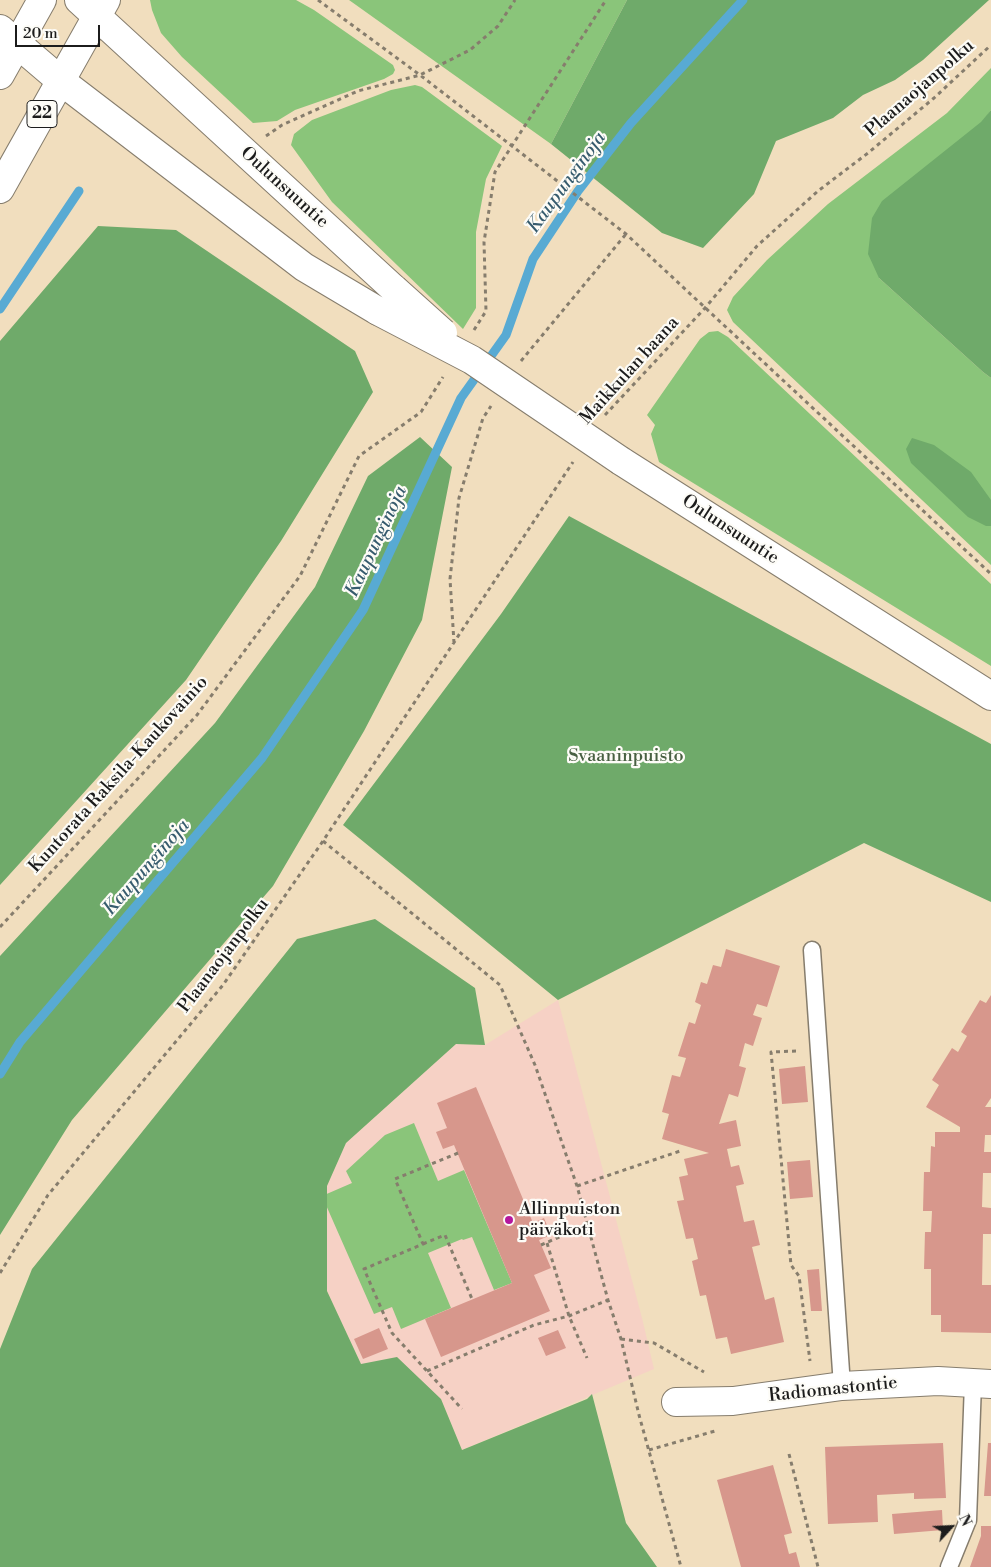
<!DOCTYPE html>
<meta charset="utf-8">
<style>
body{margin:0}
#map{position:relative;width:991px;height:1567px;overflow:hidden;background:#f1debe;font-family:"Libre Bodoni",serif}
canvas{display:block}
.north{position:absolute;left:926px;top:1502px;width:50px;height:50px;-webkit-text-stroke:4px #fdfcf7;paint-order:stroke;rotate:65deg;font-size:14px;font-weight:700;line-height:20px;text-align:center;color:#1c1c1c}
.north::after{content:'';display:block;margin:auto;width:18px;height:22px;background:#1c1c1c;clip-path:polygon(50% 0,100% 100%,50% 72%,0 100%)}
.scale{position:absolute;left:15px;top:25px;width:85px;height:22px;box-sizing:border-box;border:2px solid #1c1c1c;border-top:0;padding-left:6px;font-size:15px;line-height:18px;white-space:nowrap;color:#1c1c1c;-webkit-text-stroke:4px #fdfcf7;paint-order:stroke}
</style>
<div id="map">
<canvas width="991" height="1567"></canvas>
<div class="north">N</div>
<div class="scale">20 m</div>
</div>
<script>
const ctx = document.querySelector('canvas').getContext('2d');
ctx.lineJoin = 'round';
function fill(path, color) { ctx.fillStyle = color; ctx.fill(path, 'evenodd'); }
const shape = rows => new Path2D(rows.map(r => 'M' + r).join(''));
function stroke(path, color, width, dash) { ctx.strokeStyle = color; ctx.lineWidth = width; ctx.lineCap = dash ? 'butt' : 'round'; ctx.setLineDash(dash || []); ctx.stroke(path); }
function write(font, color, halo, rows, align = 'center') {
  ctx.font = font + ' "Libre Bodoni",serif'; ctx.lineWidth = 4.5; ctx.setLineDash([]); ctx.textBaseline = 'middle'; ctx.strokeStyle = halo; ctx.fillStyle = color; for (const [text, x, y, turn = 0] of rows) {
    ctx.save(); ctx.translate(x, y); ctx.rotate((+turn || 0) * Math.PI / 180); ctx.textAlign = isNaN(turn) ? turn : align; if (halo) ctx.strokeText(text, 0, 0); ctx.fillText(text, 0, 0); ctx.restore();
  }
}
fill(shape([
 [558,1000,642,1318,654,1369,462,1450,441,1399,361,1364,327,1291,327,1186,346,1143,456,1044,485,1045]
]), '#f6d1c5');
fill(shape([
 [150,0,296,0,314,10,393,65,395,70,393,74,384,79,295,110,277,121,253,123,182,57,161,33,152,10],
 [349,0,627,0,551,144],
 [991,68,991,110,879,278,983,372,991,378,991,565,733,322,727,310,733,297,767,260,828,204,947,113],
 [415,85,422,87,502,146,486,179,476,232,476,308,463,329,332,202,291,145,294,134,312,120,391,90],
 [718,331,728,337,991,584,991,666,659,462,651,434,655,425,647,415,700,339,709,332],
 [414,1123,438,1181,464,1170,512,1283,494,1290,472,1237,463,1240,462,1239,428,1253,451,1308,401,1329,392,1307,374,1314,322,1196,352,1183,346,1171,385,1135]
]), '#8ac57a');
fill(shape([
 [627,0,989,0,923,60,895,80,863,95,833,118,776,141,754,194,703,248,662,233,551,144],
 [991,110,991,378,983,372,879,278,868,254,872,218,882,201,981,122],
 [98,226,176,230,355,351,373,392,281,541,186,680,0,885,0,341],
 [420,437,452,467,422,620,364,731,273,886,72,1120,0,1235,0,956,215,723,315,587,368,476],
 [912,438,934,445,971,472,991,500,991,526,986,526,968,517,911,463,906,449],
 [569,516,991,744,991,902,864,843,558,1000,343,825,501,614],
 [375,919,475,988,485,1045,456,1044,346,1143,327,1186,327,1291,361,1364,397,1357,441,1399,462,1450,587,1399,592,1394,626,1523,657,1567,0,1567,0,1349,32,1269,297,939]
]), '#6faa6a');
stroke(shape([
 [0,309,79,191],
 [0,1074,20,1042,262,758,363,610,461,398,506,335,533,259,578,191,631,123,743,0]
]), '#58aad3', 9);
fill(shape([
 [726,949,780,966,767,1007,757,1004,753,1015,762,1018,753,1046,745,1043,739,1066,746,1068,738,1097,729,1094,719,1124,736,1120,741,1146,727,1149,731,1167,739,1165,744,1184,736,1186,744,1222,754,1220,760,1245,752,1247,765,1300,774,1297,784,1342,731,1354,727,1337,716,1339,706,1295,700,1296,692,1261,698,1259,693,1238,686,1239,677,1201,684,1200,679,1177,688,1175,684,1159,709,1153,662,1139,669,1114,662,1112,672,1075,680,1077,686,1058,678,1056,689,1022,695,1024,701,1005,695,1002,701,982,707,984,713,965,721,967],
 [991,995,991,1098,985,1107,991,1107,991,1135,985,1135,984,1152,991,1152,991,1173,983,1173,982,1207,991,1208,991,1234,983,1234,982,1285,991,1285,991,1333,941,1332,941,1315,931,1315,931,1269,924,1269,925,1232,931,1232,932,1211,923,1211,924,1172,930,1172,931,1146,935,1147,935,1132,960,1132,960,1127,926,1107,939,1085,932,1080,952,1048,958,1052,967,1036,961,1032,980,1000,986,1003],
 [805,1066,808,1102,782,1104,779,1069],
 [476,1087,533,1223,544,1218,551,1235,539,1240,551,1268,534,1275,550,1311,441,1357,425,1319,512,1283,454,1145,443,1149,436,1132,447,1128,437,1103],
 [810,1160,813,1197,790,1199,787,1162],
 [819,1269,822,1311,811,1311,807,1270],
 [379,1328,388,1349,363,1359,354,1339],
 [558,1330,566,1348,546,1356,538,1338],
 [943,1443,946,1498,914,1499,914,1493,877,1495,878,1522,828,1524,825,1447],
 [988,1443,991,1443,991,1496,984,1496],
 [773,1465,792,1533,784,1535,789,1554,796,1552,800,1567,741,1567,717,1480],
 [942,1510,943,1530,894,1534,892,1514],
 [981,1526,991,1526,991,1567,970,1567,981,1536]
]), '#d7978c');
const service = shape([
 [812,950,842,1386],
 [949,1567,968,1520,973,1383]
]);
const minor = shape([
 [676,1402,733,1401,842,1386,938,1381,991,1384]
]);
const secondary = shape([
 [79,0,394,289],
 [0,29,61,81,304,267,378,311],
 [621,461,991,696]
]);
const trunk = shape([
 [0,75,42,0],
 [0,189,106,0]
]);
stroke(service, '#867d6d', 19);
stroke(minor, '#867d6d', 30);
stroke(secondary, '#867d6d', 30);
stroke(trunk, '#867d6d', 30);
stroke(shape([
 [318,0,420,75,626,234,991,574],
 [266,136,282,125,358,91,420,75,470,50,498,26,515,0],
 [474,330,486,311,484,242,495,172,606,0],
 [521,361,626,234],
 [605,415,705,308,757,246,818,191,868,153,934,98,991,45],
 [454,643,450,579,459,498,483,418,491,406],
 [323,841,500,985,535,1065,577,1186,608,1300,621,1339,639,1415,681,1567],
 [0,927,197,715,300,576,359,456,421,412,443,377],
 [796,1051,771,1052,791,1265,799,1276,810,1361],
 [458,1153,395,1179,423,1244,364,1269,392,1333,462,1409],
 [577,1186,683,1150],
 [547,1243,569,1316,587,1358],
 [423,1244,445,1235,472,1299],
 [541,1245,587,1225],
 [0,1273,48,1195,223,985,323,841,573,462],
 [621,1339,654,1343,704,1372],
 [427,1371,534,1325,569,1316,608,1300],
 [649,1450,715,1431],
 [789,1454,818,1567]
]), '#867d6d', 3, [4, 4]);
stroke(service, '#fff', 16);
stroke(minor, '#fff', 28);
stroke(secondary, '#fff', 28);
stroke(trunk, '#fff', 28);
const secondaryBridge = shape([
 [394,289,443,333],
 [378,311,472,360,621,461]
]);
stroke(secondaryBridge, '#867d6d', 30, []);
stroke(secondaryBridge, '#fff', 28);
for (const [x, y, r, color] of [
 [509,1220,5,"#b5179e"]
]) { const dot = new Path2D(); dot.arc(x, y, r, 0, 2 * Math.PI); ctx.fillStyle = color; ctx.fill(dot); stroke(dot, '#fdfcf7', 2); }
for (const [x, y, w] of [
 [42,114,30]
]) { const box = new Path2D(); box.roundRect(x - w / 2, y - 13.5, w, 27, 4); ctx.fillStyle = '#fdfcf7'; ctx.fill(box); stroke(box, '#1c1c1c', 1); }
write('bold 16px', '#1c1c1c', null, [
 ["22",42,114]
]);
write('18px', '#1c1c1c', '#fdfcf7', [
 ["Plaanaojanpolku",920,89,-41],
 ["Oulunsuuntie",284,188,42],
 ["Maikkulan baana",630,371,-48],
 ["Oulunsuuntie",730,530,33],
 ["Kuntorata Raksila-Kaukovainio",119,775,-48],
 ["Plaanaojanpolku",224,956,-53],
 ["Radiomastontie",833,1390,-6]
]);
write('18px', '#486042', '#fdfcf7', [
 ["Svaaninpuisto",626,757]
]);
write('18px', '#1c1c1c', '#fdfcf7', [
 ["Allinpuiston",519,1210],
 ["päiväkoti",519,1231]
], 'left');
write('italic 19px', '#375c6e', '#fdfcf7', [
 ["Kaupunginoja",567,183,-54],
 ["Kaupunginoja",377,542,-65],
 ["Kaupunginoja",147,868,-49]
]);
</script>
